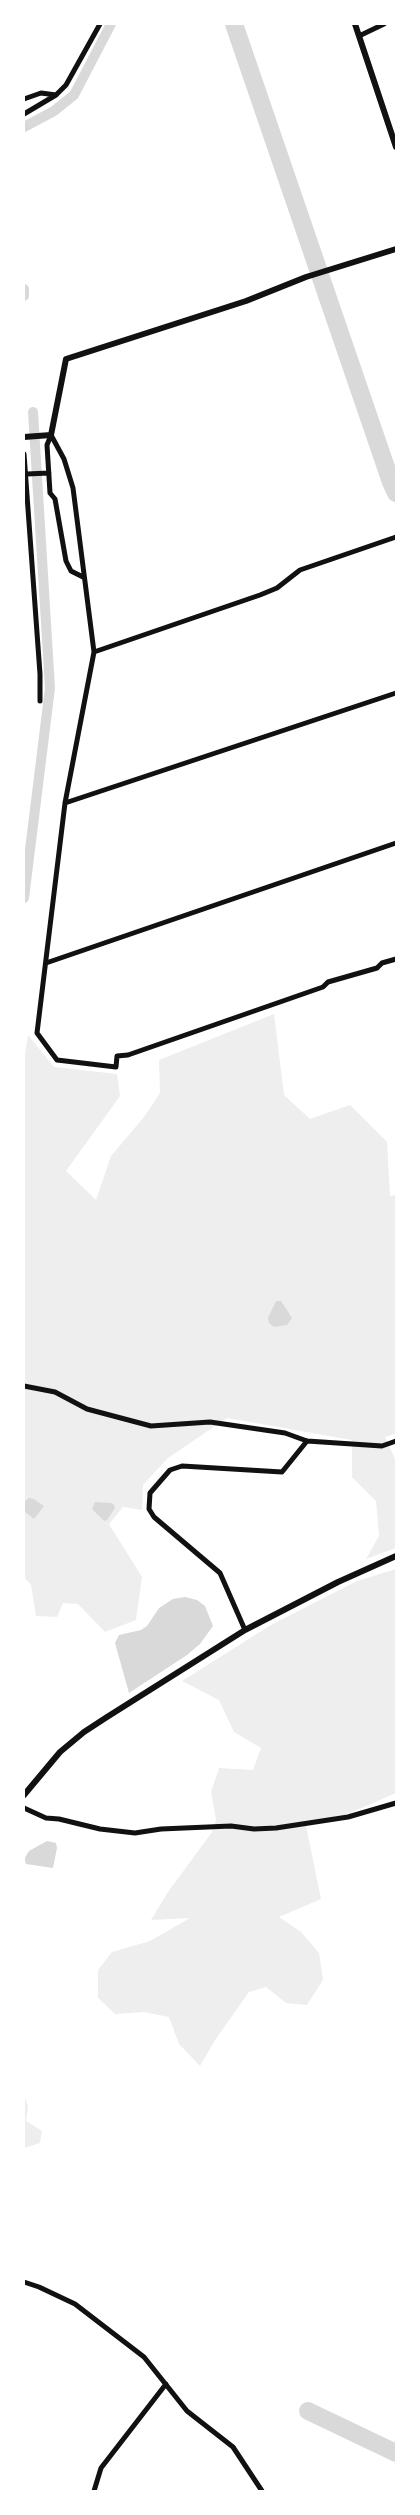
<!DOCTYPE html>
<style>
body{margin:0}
#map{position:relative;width:420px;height:2515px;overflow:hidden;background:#fff;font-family:Mulish,sans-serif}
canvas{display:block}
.frame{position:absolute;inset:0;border:25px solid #fff;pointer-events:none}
</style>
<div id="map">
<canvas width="420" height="2515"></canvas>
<div class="frame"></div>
</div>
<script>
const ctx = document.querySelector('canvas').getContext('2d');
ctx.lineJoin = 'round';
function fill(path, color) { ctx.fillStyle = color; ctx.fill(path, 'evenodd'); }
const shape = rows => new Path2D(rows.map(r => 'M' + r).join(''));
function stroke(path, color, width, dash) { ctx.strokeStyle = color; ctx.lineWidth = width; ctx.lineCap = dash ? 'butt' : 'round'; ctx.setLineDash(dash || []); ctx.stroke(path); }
fill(shape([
 [274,1014,284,1095,310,1119,350,1105,387,1142,390,1196,396,1195,396,1433,385,1437,396,1461,396,1548,366,1559,379,1536,376,1501,352,1477,352,1440,227,1418,168,1458,143,1485,142,1510,123,1507,109,1524,142,1577,136,1620,105,1632,78,1604,63,1603,57,1617,36,1616,31,1585,24,1577,24,1060,28,1035,54,1067,117,1074,120,1096,66,1171,96,1200,111,1156,144,1117,160,1093,159,1060],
 [396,1569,396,1793,343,1816,305,1821,321,1899,279,1917,301,1932,319,1953,323,1980,307,2005,286,2003,266,1987,249,1992,215,2040,200,2066,179,2044,169,2017,144,2012,115,2014,98,1998,98,1970,112,1952,150,1941,190,1918,151,1920,168,1892,212,1832,216,1820,211,1792,219,1768,253,1770,261,1748,234,1732,219,1700,182,1681,271,1625,357,1581],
 [24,2095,28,2106,26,2121,42,2131,40,2143,24,2148]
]), '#eee');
fill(shape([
 [276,1301,281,1301,292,1318,287,1325,274,1327,269,1323,268,1318],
 [29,1498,34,1499,44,1506,34,1519,24,1511,24,1502],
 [95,1502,111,1503,114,1505,115,1508,107,1520,104,1521,92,1509],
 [185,1597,197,1600,205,1606,213,1626,200,1644,187,1655,129,1693,115,1643,119,1635,141,1630,147,1626,159,1608,173,1599],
 [47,1841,56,1843,57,1848,53,1868,26,1864,24,1859,29,1851]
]), '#d9d9d9');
stroke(shape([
 [24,127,54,111,74,95,111,24],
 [24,289,24,296],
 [24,898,50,688,33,412]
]), '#d9d9d9', 10);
stroke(shape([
 [234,24,391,482,396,493],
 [308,2411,396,2453]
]), '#d9d9d9', 18);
stroke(shape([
 [359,36,384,24],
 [24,99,41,93,56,95],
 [24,114,56,95,66,85,100,24],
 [51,435,64,459,73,488,94,652,65,803,37,1033,57,1060,116,1067,117,1056,128,1055,323,987,328,982,377,968,382,963,396,959],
 [51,435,47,445,50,493,55,499,66,561,71,571,83,577],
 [24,454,40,674,40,701],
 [27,474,49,473],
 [94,652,260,595,277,588,300,570,396,537],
 [65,803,396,693],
 [46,963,396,843],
 [24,1386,55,1392,87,1409,151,1426,210,1422,285,1433,307,1441,382,1446,396,1441],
 [245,1630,220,1573,154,1517,149,1509,150,1493,170,1470,182,1466,282,1472,307,1441],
 [24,1808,46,1818,59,1819,100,1829,135,1833,161,1829,231,1826,254,1829,276,1828,348,1817,396,1803],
 [24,2282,39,2287,75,2304,144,2357,187,2411,233,2447,262,2491],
 [94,2491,101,2468,166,2384]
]), '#111', 5);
stroke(shape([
 [355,24,396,147],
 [24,437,51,435,66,359,246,301,306,277,396,249],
 [24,1795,60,1752,84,1732,107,1717,245,1630,338,1582,396,1556]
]), '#111', 6);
</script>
